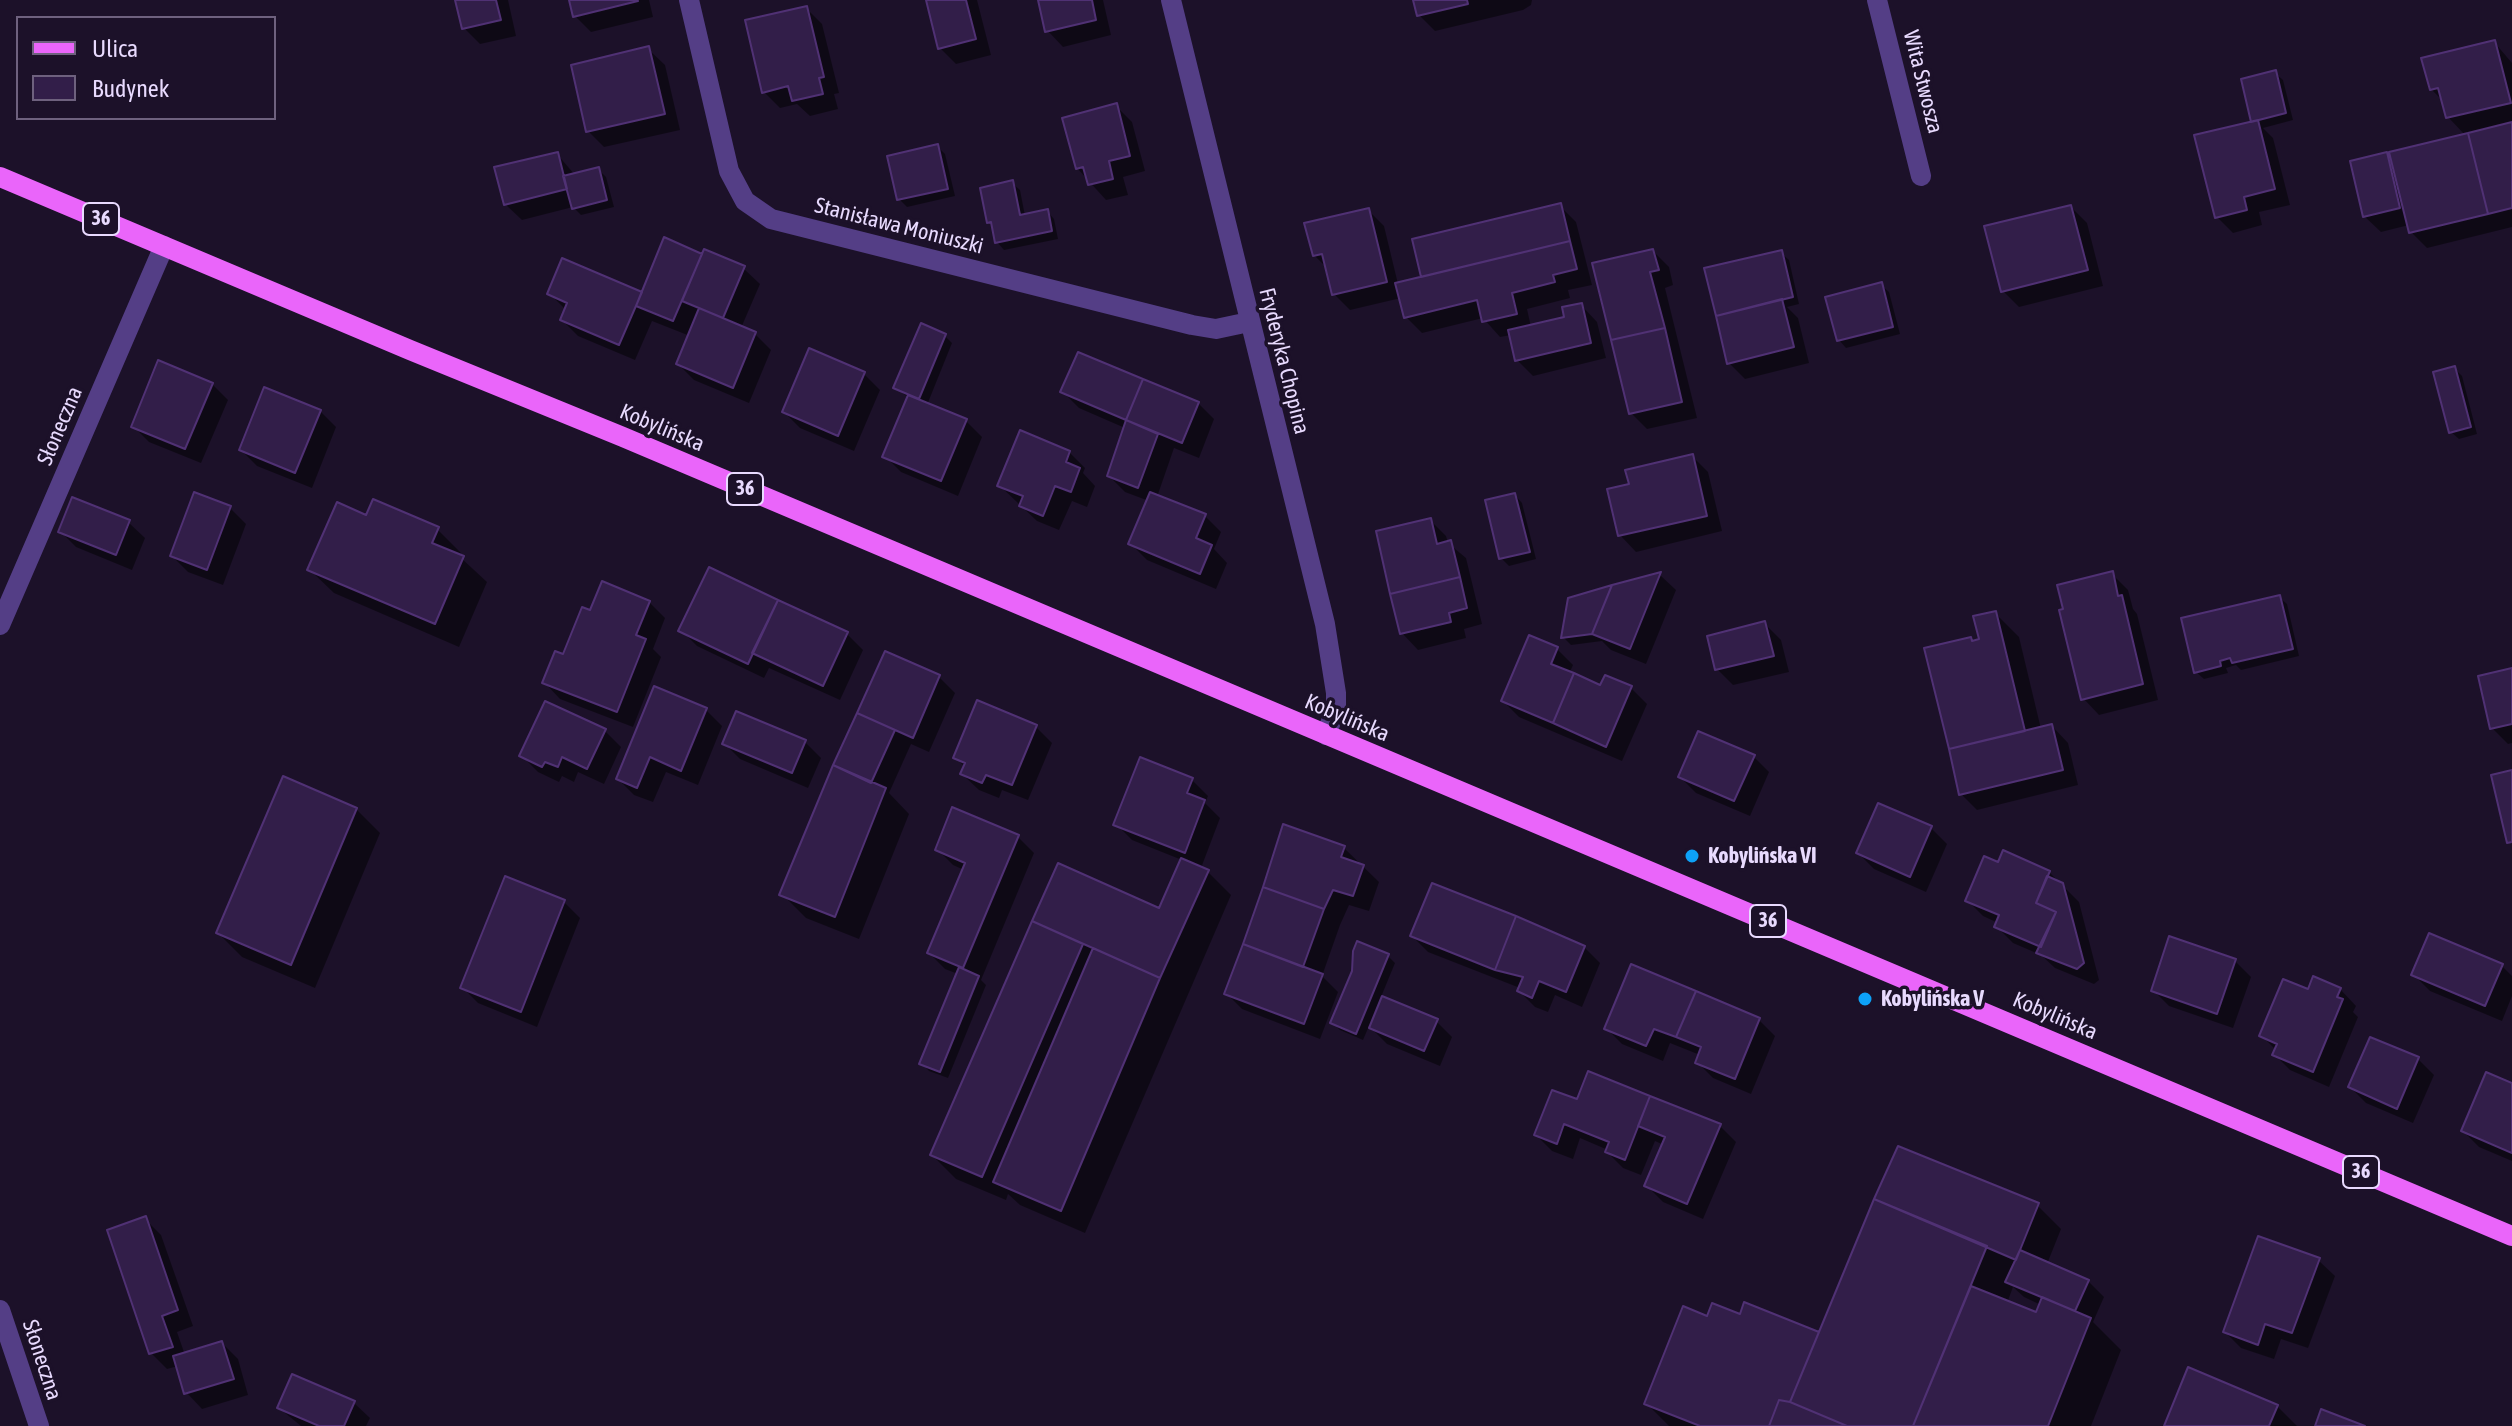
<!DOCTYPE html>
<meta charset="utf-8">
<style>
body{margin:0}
#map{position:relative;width:2512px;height:1426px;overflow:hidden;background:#1c1129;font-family:"Asap Condensed",sans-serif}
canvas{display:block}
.legend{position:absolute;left:16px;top:16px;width:260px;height:104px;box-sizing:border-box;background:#1c1129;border:2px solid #6e617e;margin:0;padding:10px 14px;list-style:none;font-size:24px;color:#e8dafe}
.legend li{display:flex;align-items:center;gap:16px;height:40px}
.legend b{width:40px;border:2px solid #6e617e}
</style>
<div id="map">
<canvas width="2512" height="1426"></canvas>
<ul class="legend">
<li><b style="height:10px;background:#ea65fa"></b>Ulica</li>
<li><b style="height:22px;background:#321e49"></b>Budynek</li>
</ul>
</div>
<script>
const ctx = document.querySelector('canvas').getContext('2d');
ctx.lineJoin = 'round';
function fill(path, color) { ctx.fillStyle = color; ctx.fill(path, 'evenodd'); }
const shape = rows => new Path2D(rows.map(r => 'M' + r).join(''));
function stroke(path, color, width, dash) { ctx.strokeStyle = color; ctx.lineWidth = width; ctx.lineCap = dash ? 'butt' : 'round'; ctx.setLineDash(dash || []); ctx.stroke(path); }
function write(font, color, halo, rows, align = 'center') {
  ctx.font = font + ' "Asap Condensed",sans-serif'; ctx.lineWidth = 7; ctx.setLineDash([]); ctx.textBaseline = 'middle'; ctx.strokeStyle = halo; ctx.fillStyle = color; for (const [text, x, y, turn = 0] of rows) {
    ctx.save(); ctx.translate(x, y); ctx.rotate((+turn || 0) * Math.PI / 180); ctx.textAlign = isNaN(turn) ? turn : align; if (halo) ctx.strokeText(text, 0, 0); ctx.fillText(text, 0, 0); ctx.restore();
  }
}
fill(shape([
 [457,0,508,0,516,36,480,44,464,28],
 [570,0,649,0,653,17,591,32,575,16],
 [928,0,977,0,991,55,956,64,940,48],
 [1040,0,1103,0,1111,35,1063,47,1047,30],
 [1415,0,1532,0,1531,5,1523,10,1435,31,1419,15],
 [806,8,822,24,839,93,834,94,838,109,810,116,797,104,780,108,764,92],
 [2495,43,2512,63,2512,227,2427,248,2411,232,2409,225,2381,232,2364,216,2387,154,2393,161,2465,135,2448,117,2444,102,2431,89],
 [648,49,665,65,680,130,604,147,588,131],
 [2275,73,2283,80,2293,120,2263,128,2273,138,2290,205,2259,212,2262,225,2233,233,2217,217],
 [1116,106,1132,122,1145,171,1123,177,1128,195,1106,200,1077,168],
 [937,146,945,154,955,196,907,207,899,199],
 [557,154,575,175,598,169,606,177,614,207,581,215,573,207,522,220,505,204],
 [1012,183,1020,190,1025,216,1047,211,1054,219,1058,239,1004,250,997,242,994,228,989,222],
 [1560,206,1576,222,1592,285,1568,290,1570,298,1527,309,1531,327,1567,319,1581,305,1597,322,1606,358,1533,376,1517,360,1511,335,1500,337,1483,318,1422,333,1406,317,1401,298,1350,310,1334,294,1327,268,1314,255,1368,210,1384,226,1398,284,1424,278],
 [2071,207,2087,223,2103,286,2019,307,2003,291],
 [1653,251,1669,267,1673,285,1665,288,1697,418,1647,429,1631,413],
 [1781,253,1789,260,1799,304,1787,307,1798,318,1809,363,1745,379,1729,363],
 [703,256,743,268,760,284,741,328,755,334,771,350,749,403,694,380,678,364,690,336,652,321,635,360,578,336,562,320,566,310,549,293,643,294],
 [1881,285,1889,292,1900,334,1846,348,1839,340],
 [945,336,952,343,927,405,966,421,982,437,958,496,901,472,885,456,909,398,896,388],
 [2454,368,2462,376,2477,434,2459,439,2451,432],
 [864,374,880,390,854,451,800,428,784,412],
 [212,384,228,400,201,463,149,442,133,426],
 [1063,392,1198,403,1214,419,1199,458,1174,448,1157,497,1205,516,1221,532,1214,549,1227,563,1216,589,1147,560,1131,544,1149,501,1125,492,1109,476,1125,428,1079,408],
 [320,411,336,427,312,488,257,466,241,450],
 [1069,452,1085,468,1083,473,1095,486,1087,507,1072,501,1059,530,1037,521,1000,486],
 [1692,456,1708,472,1722,531,1636,552,1620,535],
 [1515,495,1522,503,1536,559,1509,566,1501,558],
 [230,508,246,524,223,585,188,572,172,556],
 [367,517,437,529,461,553,460,557,487,582,459,647,334,593,310,570],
 [1430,520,1446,536,1448,543,1466,558,1482,624,1464,629,1466,638,1418,650,1402,633],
 [128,522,145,538,132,570,76,547,60,531],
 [2112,574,2128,590,2133,609,2137,614,2158,700,2099,715,2083,698],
 [1660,575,1676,590,1646,664,1611,650,1602,641,1571,645,1563,637,1569,599],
 [2279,597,2287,604,2299,656,2241,670,2236,665,2226,668,2228,673,2204,679,2196,672],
 [649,602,665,618,653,649,661,657,633,727,560,699,544,682,564,657,591,613],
 [1995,613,2019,637,2041,729,2052,726,2068,743,2078,785,1977,810,1961,794,1970,639,1974,642,1981,640],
 [1765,624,1781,640,1789,672,1733,685,1717,669],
 [681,630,847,634,863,650,840,700,769,668,764,678,697,646],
 [1557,649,1573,665,1569,674,1601,688,1631,688,1647,704,1622,761,1519,717,1503,701],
 [886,654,939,677,955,693,929,752,911,744,889,793,909,814,859,939,806,918,782,894,835,766],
 [2512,670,2512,743,2508,744,2492,728],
 [655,688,706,710,722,726,698,785,666,772,653,802,634,795,618,779],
 [1036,727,1052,743,1028,800,1002,790,999,798,979,790,962,774,965,767,956,758],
 [605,731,621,747,604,784,578,772,574,782,562,776,559,782,538,772,522,756],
 [805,742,821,758,808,788,740,759,724,743],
 [1753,756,1769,772,1750,816,1696,793,1680,777],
 [1192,780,1208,796,1205,803,1220,818,1201,868,1207,871,1231,895,1085,1233,1020,1205,1008,1194,1006,1200,956,1179,932,1155,1059,865,1160,910,1182,860,1132,840,1116,824],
 [1879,805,1931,828,1947,844,1926,892,1874,869,1858,853],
 [356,809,380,833,315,988,242,957,218,933],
 [1018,837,1034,853,981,980,986,985,948,1078,929,1071,922,1063,958,974,945,969,929,953,964,870,953,865,937,849],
 [1344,848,1379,882,1369,911,1349,905,1340,925,1322,976,1338,992,1320,1039,1242,1009,1226,993],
 [1999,864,2049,872,2079,902,2099,980,2094,984,2055,968,2041,955,2013,943,1996,926,1998,923,1983,916,1967,900],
 [564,902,580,918,537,1027,478,1003,462,987],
 [1412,936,1584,947,1600,963,1582,1007,1555,995,1548,1012,1535,1007,1519,991,1520,988,1428,952],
 [1388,956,1395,963,1381,997,1436,1021,1452,1037,1440,1066,1387,1044,1369,1026,1363,1040,1340,1030,1333,1023],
 [2235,961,2251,977,2233,1028,2169,1006,2153,990],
 [2502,966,2512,976,2512,996,2502,1021,2430,991,2414,975],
 [2340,989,2356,1006,2353,1012,2358,1017,2329,1087,2290,1070,2274,1054,2276,1050,2261,1035,2309,992],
 [1759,1020,1775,1036,1751,1094,1713,1078,1697,1062,1700,1055,1670,1043,1663,1061,1622,1044,1606,1028],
 [2418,1059,2434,1075,2413,1123,2366,1103,2350,1087],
 [2512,1085,2512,1161,2479,1147,2463,1131],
 [1578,1102,1720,1126,1736,1142,1703,1219,1663,1202,1647,1186,1664,1145,1655,1141,1641,1175,1623,1168,1607,1152,1608,1150,1580,1138,1573,1159,1552,1151,1536,1135],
 [2037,1205,2061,1229,2047,1264,2088,1281,2104,1297,2093,1322,2121,1350,2091,1426,1669,1426,1647,1404,1708,1318,1741,1317,1818,1333],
 [2013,1287,2024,1297,2041,1305,2037,1314,2007,1303],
 [145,1219,161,1235,193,1326,177,1332,185,1355,222,1343,238,1359,248,1395,202,1409,186,1392,178,1366,167,1369,151,1353],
 [2318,1260,2335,1276,2308,1348,2281,1339,2274,1359,2241,1348,2225,1332],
 [353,1402,370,1418,366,1426,301,1426,279,1408],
 [2277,1406,2297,1426,2166,1426]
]), '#0007');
const building = shape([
 [455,0,496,0,501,20,462,29,455,0],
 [569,0,637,0,638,1,573,17,569,0],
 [926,0,966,0,976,39,938,49,926,0],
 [1038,0,1092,0,1096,20,1045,32,1038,0],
 [1413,0,1467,0,1468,4,1417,16,1413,0],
 [807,6,824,77,819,78,823,94,792,101,788,86,762,93,745,20,807,6],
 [2495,40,2511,103,2446,118,2438,88,2430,90,2421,58,2495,40],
 [649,46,665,114,586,132,571,65,649,46],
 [2276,70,2286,113,2251,122,2241,79,2276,70],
 [1117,103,1130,156,1109,161,1113,179,1088,185,1083,167,1076,169,1062,118,1117,103],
 [2258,120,2275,189,2244,197,2247,210,2215,218,2194,135,2258,120],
 [2512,122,2512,208,2488,214,2468,133,2512,122],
 [2468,133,2488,214,2409,233,2389,152,2468,133],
 [938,144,948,189,897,200,887,156,938,144],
 [558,152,567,189,504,205,494,167,558,152],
 [2387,152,2400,208,2363,217,2350,161,2387,152],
 [599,167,607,200,572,209,563,176,599,167],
 [1013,180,1020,215,1048,209,1052,231,995,243,991,222,987,223,980,188,1013,180],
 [1561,203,1570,241,1421,277,1412,239,1561,203],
 [2071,205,2088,270,2001,292,1984,226,2071,205],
 [1369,208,1387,282,1332,295,1322,254,1313,256,1304,223,1369,208],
 [664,237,702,254,673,321,636,306,664,237],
 [1570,241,1577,269,1553,275,1555,282,1512,293,1517,314,1482,322,1477,300,1404,318,1395,283,1570,241],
 [704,249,745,266,723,318,682,301,704,249],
 [1653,249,1659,270,1650,272,1665,328,1611,340,1592,263,1653,249],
 [1782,250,1793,297,1716,316,1704,268,1782,250],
 [562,258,642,292,619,345,560,320,567,303,547,294,562,258],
 [1882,282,1893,327,1837,341,1825,297,1882,282],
 [1782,299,1794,347,1727,364,1716,316,1782,299],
 [1582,303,1591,343,1515,361,1508,330,1564,317,1562,307,1582,303],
 [699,308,756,332,733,388,676,364,699,308],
 [921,323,946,334,919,399,893,388,921,323],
 [1665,328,1682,402,1629,414,1611,340,1665,328],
 [809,348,865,372,838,436,782,412,809,348],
 [1078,352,1143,379,1126,420,1060,392,1078,352],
 [158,360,213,383,185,449,131,427,158,360],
 [2455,366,2471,427,2449,433,2433,372,2455,366],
 [1143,379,1199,402,1182,443,1126,420,1143,379],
 [264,387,321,410,295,473,239,450,264,387],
 [908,395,967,419,941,481,882,457,908,395],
 [1126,420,1158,434,1138,488,1107,476,1126,420],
 [1020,430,1070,451,1066,462,1080,468,1071,492,1055,486,1043,516,1019,506,1023,496,997,486,1020,430],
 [1693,454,1707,516,1618,536,1607,489,1629,484,1625,470,1693,454],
 [194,492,231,506,207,570,170,556,194,492],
 [1150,492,1206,514,1196,538,1212,545,1200,574,1128,544,1150,492],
 [1515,493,1530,552,1499,559,1485,500,1515,493],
 [72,497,130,520,116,555,58,532,72,497],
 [373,499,439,527,432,543,464,556,435,624,307,570,337,502,366,515,373,499],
 [1431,518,1437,544,1451,540,1460,577,1390,594,1376,531,1431,518],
 [709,567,778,600,748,664,678,631,709,567],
 [2113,571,2118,596,2122,595,2143,684,2081,700,2059,610,2063,609,2057,585,2113,571],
 [1661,572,1630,649,1592,634,1612,585,1661,572],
 [1460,577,1467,608,1449,613,1451,622,1400,634,1390,594,1460,577],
 [602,581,650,601,636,635,646,639,617,712,542,683,555,651,563,654,582,607,590,610,602,581],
 [1612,585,1592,634,1561,638,1568,598,1612,585],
 [2280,595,2293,649,2232,663,2230,658,2220,661,2221,666,2194,673,2181,618,2280,595],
 [778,600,848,632,823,686,752,653,778,600],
 [1996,611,2025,731,1949,749,1924,648,1971,637,1972,641,1979,639,1973,616,1996,611],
 [1765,621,1774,656,1715,670,1707,636,1765,621],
 [1529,635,1558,647,1551,664,1574,673,1553,723,1501,701,1529,635],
 [885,651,940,675,913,738,857,713,885,651],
 [2512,668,2512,724,2490,729,2478,676,2512,668],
 [1574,673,1600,685,1605,675,1632,686,1606,747,1553,723,1574,673],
 [654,686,707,708,681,771,650,757,637,788,616,779,654,686],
 [977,700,1037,725,1012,785,986,775,982,783,960,774,965,763,953,758,977,700],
 [545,701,606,729,587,769,562,757,558,767,545,762,542,767,519,756,545,701],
 [736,711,806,740,792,773,722,744,736,711],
 [857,713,895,730,871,783,833,765,857,713],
 [2052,724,2063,770,1959,795,1949,749,2052,724],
 [1698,731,1755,755,1734,801,1678,777,1698,731],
 [1140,757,1193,778,1187,793,1205,800,1185,853,1113,825,1140,757],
 [833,765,886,788,835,917,779,895,833,765],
 [2512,770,2512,842,2507,843,2491,775,2512,770],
 [283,776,357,808,291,965,216,933,283,776],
 [1878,803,1932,826,1910,877,1856,853,1878,803],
 [952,807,1019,835,963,968,927,953,965,863,935,850,952,807],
 [1283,824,1345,846,1341,857,1364,865,1353,896,1333,890,1324,909,1263,887,1283,824],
 [2003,850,2050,871,2036,903,2056,912,2041,947,1994,927,1999,915,1965,901,1984,856,1998,862,2003,850],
 [1181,858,1209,870,1160,978,1032,921,1058,863,1159,908,1181,858],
 [505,876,565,900,521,1012,460,988,505,876],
 [2047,876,2063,883,2084,963,2077,969,2036,953,2056,912,2036,903,2047,876],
 [1432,883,1516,916,1495,970,1410,936,1432,883],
 [1263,887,1324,909,1303,967,1243,944,1263,887],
 [1516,916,1585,946,1566,992,1539,981,1532,998,1517,991,1523,977,1495,970,1516,916],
 [1032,921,1083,944,982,1177,930,1155,1032,921],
 [2429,933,2503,964,2485,1006,2411,975,2429,933],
 [2169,936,2236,959,2217,1014,2151,991,2169,936],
 [1357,941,1389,954,1356,1034,1330,1023,1352,971,1353,951,1357,941],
 [1243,944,1323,974,1304,1024,1224,994,1243,944],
 [1093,948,1160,978,1061,1211,993,1182,1093,948],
 [1631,964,1696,991,1676,1037,1654,1029,1646,1046,1604,1029,1631,964],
 [959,967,979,976,940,1072,919,1064,959,967],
 [2313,976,2341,988,2337,997,2343,999,2313,1072,2272,1055,2277,1044,2259,1036,2283,979,2308,989,2313,976],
 [1696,991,1760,1018,1735,1079,1695,1063,1701,1047,1676,1037,1696,991],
 [1382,996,1438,1019,1424,1051,1369,1028,1382,996],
 [2370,1037,2419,1057,2397,1109,2348,1087,2370,1037],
 [1588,1071,1650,1096,1625,1160,1605,1152,1609,1142,1564,1124,1557,1144,1534,1135,1552,1090,1577,1099,1588,1071],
 [2486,1072,2512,1083,2512,1153,2461,1131,2486,1072],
 [1650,1096,1721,1124,1687,1204,1644,1186,1665,1137,1638,1126,1650,1096],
 [1898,1146,2039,1203,2016,1260,1874,1199,1898,1146],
 [1874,1199,1987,1246,1913,1426,1847,1426,1790,1402,1874,1199],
 [146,1216,178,1310,162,1316,173,1347,149,1354,107,1230,146,1216],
 [2258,1236,2320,1258,2292,1333,2265,1324,2258,1345,2223,1332,2258,1236],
 [2020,1250,2089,1280,2075,1311,2005,1282,2020,1250],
 [1971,1286,2036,1312,2042,1297,2091,1318,2048,1426,1913,1426,1971,1286],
 [1744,1302,1819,1332,1790,1402,1779,1400,1769,1426,1700,1426,1644,1404,1683,1306,1707,1316,1712,1303,1740,1314,1744,1302],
 [222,1341,234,1379,184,1394,173,1356,222,1341],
 [2188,1367,2278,1405,2269,1426,2164,1426,2188,1367],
 [292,1374,355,1401,344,1426,319,1426,277,1408,292,1374],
 [1779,1400,1790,1402,1847,1426,1769,1426,1779,1400],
 [2321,1409,2365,1426,2315,1426,2321,1409]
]);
fill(building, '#321e49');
stroke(building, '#503174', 2);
stroke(shape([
 [689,0,729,171,745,201,771,219,1192,325,1216,329,1249,322],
 [1171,0,1325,624,1336,693,1336,708,1326,735],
 [1877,0,1921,176],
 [0,625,164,246],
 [0,1310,39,1426]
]), '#543e86', 20);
stroke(shape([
 [0,177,410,350,623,437,2512,1236]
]), '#ea65fa', 20);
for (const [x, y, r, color] of [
 [1692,856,8,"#0da1f7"],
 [1865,999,8,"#0da1f7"]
]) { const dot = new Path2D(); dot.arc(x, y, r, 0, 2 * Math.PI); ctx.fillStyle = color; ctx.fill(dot); stroke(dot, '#1c1129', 3); }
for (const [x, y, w] of [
 [101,219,36],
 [745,489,36],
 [1768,921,36],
 [2361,1172,36]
]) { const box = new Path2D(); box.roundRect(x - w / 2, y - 16, w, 32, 6); ctx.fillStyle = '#1c1129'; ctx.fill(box); stroke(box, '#e8dafe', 2); }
write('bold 20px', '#e8dafe', null, [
 ["36",101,219],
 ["36",745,489],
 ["36",1768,921],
 ["36",2361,1172]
]);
write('22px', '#e8dafe', '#1c1129', [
 ["Wita Stwosza",1923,82,76],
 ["Stanisława Moniuszki",899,226,14],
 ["Fryderyka Chopina",1284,361,76],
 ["Słoneczna",60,426,-67],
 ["Kobylińska",662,428,23],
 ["Kobylińska",1347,718,23],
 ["Kobylińska",2055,1016,23],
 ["Słoneczna",42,1360,72]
]);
write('bold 22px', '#e8dafe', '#1c1129', [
 ["Kobylińska VI",1708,856],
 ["Kobylińska V",1881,999]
], 'left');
</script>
